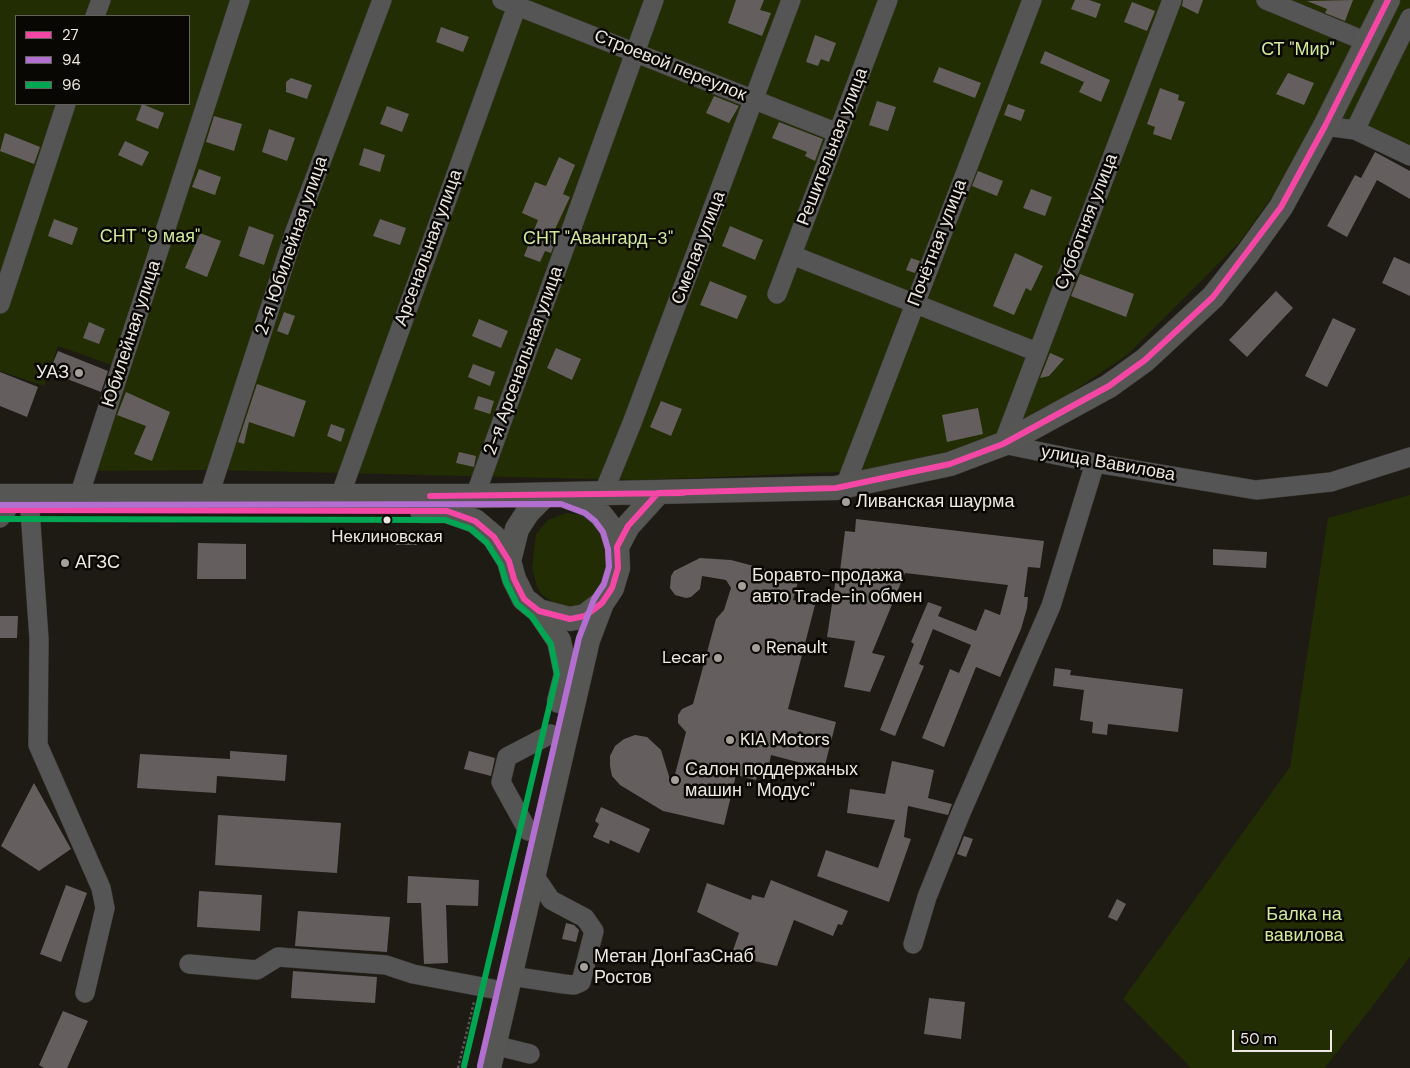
<!DOCTYPE html>
<meta charset="utf-8">
<style>
body{margin:0}
#map{position:relative;width:1410px;height:1068px;overflow:hidden;background:#1e1a14;font-family:"DM Sans",sans-serif}
canvas{display:block}
.legend{position:absolute;left:15px;top:15px;width:175px;height:90px;box-sizing:border-box;background:#090703;border:1px solid #64615b;margin:0;padding:6px 9px;list-style:none;font-size:15px;color:#ece7e0}
.legend li{display:flex;align-items:center;gap:10px;height:25px}
.legend b{width:25px;border:1px solid #64615b}
.scale{position:absolute;left:1232px;top:1030px;width:100px;height:22px;box-sizing:border-box;border:2px solid #ece7e0;border-top:0;padding-left:6px;font-size:15px;line-height:18px;white-space:nowrap;color:#ece7e0;-webkit-text-stroke:4px #090703;paint-order:stroke}
</style>
<div id="map">
<canvas width="1410" height="1068"></canvas>
<ul class="legend">
<li><b style="height:6px;background:#f346a5"></b>27</li>
<li><b style="height:6px;background:#b36fd0"></b>94</li>
<li><b style="height:6px;background:#00a651"></b>96</li>
</ul>
<div class="scale">50 m</div>
</div>
<script>
const ctx = document.querySelector('canvas').getContext('2d');
ctx.lineJoin = 'round';
function fill(path, color) { ctx.fillStyle = color; ctx.fill(path, 'evenodd'); }
const shape = rows => new Path2D(rows.map(r => 'M' + r).join(''));
function stroke(path, color, width, dash) { ctx.strokeStyle = color; ctx.lineWidth = width; ctx.lineCap = dash ? 'butt' : 'round'; ctx.setLineDash(dash || []); ctx.stroke(path); }
function write(font, color, halo, rows, align = 'center') {
  ctx.font = font + ' "DM Sans",sans-serif'; ctx.lineWidth = 5; ctx.setLineDash([]); ctx.textBaseline = 'middle'; ctx.strokeStyle = halo; ctx.fillStyle = color; for (const [text, x, y, turn = 0] of rows) {
    ctx.save(); ctx.translate(x, y); ctx.rotate((+turn || 0) * Math.PI / 180); ctx.textAlign = isNaN(turn) ? turn : align; if (halo) ctx.strokeText(text, 0, 0); ctx.fillText(text, 0, 0); ctx.restore();
  }
}
fill(shape([
 [0,0,1378,0,1322,112,1279,187,1239,243,1127,355,1025,424,960,452,868,471,639,480,214,470,91,471,123,369,58,346,44,386,0,371],
 [16,16,189,16,189,104,16,104],
 [1393,0,1410,0,1410,150,1335,115],
 [1410,495,1410,957,1325,1068,1191,1068,1123,999,1290,767,1328,518],
 [566,513,581,515,596,525,608,547,608,553,604,581,587,603,572,608,556,604,542,595,537,587,532,568,536,534,548,520]
]), '#232d03');
fill(shape([
 [736,0,764,0,760,10,771,13,762,36,728,23],
 [1075,0,1089,0,1101,4,1096,18,1071,9],
 [1183,0,1203,0,1198,14,1182,6],
 [1353,0,1345,21,1325,13,1327,9,1307,1],
 [1132,2,1155,11,1147,31,1124,22],
 [441,27,469,37,463,52,436,42],
 [815,35,836,43,829,62,821,59,818,66,806,62],
 [1045,51,1110,80,1101,102,1079,92,1084,82,1040,63],
 [939,67,981,83,975,98,933,82],
 [1288,73,1314,83,1304,105,1276,94],
 [291,78,312,85,307,99,286,92,286,82],
 [1160,88,1179,95,1178,100,1185,102,1171,140,1153,134,1155,127,1147,124],
 [714,96,739,106,729,123,706,113],
 [877,101,896,107,888,131,869,125],
 [142,104,164,113,158,129,136,120],
 [1008,104,1025,110,1021,121,1004,115],
 [387,106,409,114,402,132,380,124],
 [214,116,242,124,234,151,206,142],
 [779,122,823,139,815,161,805,156,807,152,772,138],
 [269,129,295,138,287,161,262,152],
 [5,133,40,147,34,164,0,151],
 [125,141,149,152,142,166,118,155],
 [364,148,385,155,380,172,359,165],
 [1375,152,1410,171,1410,199,1377,180,1347,237,1327,226,1355,175,1361,178],
 [559,157,575,165,563,194,570,197,550,240,555,242,551,253,545,251,540,262,524,256,538,220,522,213,535,182,546,186],
 [199,169,221,177,215,195,192,187],
 [978,171,1003,181,997,196,972,186],
 [1031,189,1052,197,1045,216,1023,208],
 [54,219,78,228,72,245,48,236],
 [380,219,406,228,400,245,373,236],
 [249,226,274,235,264,265,239,256],
 [730,226,763,240,755,260,722,246],
 [200,233,221,241,207,277,185,268],
 [1015,253,1043,266,1031,291,1026,288,1014,315,993,306],
 [1394,257,1410,264,1410,296,1382,283],
 [911,258,920,261,915,273,906,270],
 [1080,274,1134,294,1126,317,1071,296],
 [710,281,747,296,737,319,700,305],
 [1276,291,1293,308,1247,357,1229,340],
 [284,312,295,316,288,335,277,331],
 [1333,318,1356,329,1327,387,1305,376],
 [479,319,508,331,501,348,472,336],
 [89,322,105,329,99,344,83,338],
 [556,348,581,359,572,380,547,368],
 [58,351,108,371,101,392,49,372],
 [1050,353,1064,359,1049,376,1040,378],
 [473,364,495,372,490,386,468,377],
 [0,372,38,387,27,417,0,406],
 [257,384,306,401,294,437,249,422,244,444,238,442],
 [126,392,170,412,152,461,134,454,146,426,117,415],
 [478,396,494,401,490,414,474,409],
 [661,401,682,409,671,436,650,427],
 [978,408,983,434,947,442,942,415],
 [331,424,345,429,341,442,327,436],
 [459,452,476,456,474,467,456,463],
 [856,519,1044,541,1040,568,1028,567,1024,597,1028,597,1027,608,1021,629,1000,677,976,667,944,747,922,738,950,669,959,673,971,645,933,629,919,664,924,666,895,736,880,730,914,644,911,642,928,602,942,607,938,616,976,631,985,609,1000,615,1008,585,905,573,872,653,885,656,870,692,844,687,855,641,827,637,836,578,839,579,845,531,855,532],
 [397,531,417,532,417,545,396,545],
 [198,543,246,544,246,579,197,579],
 [1213,549,1267,552,1266,568,1213,565],
 [700,558,731,560,799,578,793,600,815,605,788,709,836,722,824,769,771,755,768,770,759,767,756,780,736,775,724,825,663,811,620,785,612,776,610,766,610,756,615,746,624,739,635,735,647,737,661,750,672,786,686,732,678,723,678,715,682,709,693,704,716,619,724,610,731,588,726,580,702,576,700,589,691,597,686,598,675,595,670,588,671,576,674,571],
 [0,616,18,616,17,638,0,638],
 [1055,668,1071,670,1070,675,1183,689,1178,732,1108,724,1107,735,1092,733,1093,722,1080,720,1084,690,1053,686],
 [230,751,287,755,285,781,217,776,216,793,137,788,140,754,230,759],
 [469,751,495,758,491,776,464,769],
 [892,761,934,770,928,798,952,804,948,815,908,806,904,837,911,839,889,902,817,876,826,850,878,868,895,820,847,813,850,789,885,794],
 [34,783,71,849,39,871,1,846],
 [601,807,650,829,639,853,610,840,609,844,593,837,599,824,595,821],
 [218,815,341,823,337,873,215,865],
 [964,836,973,839,966,857,957,854],
 [408,876,479,880,478,906,446,905,448,963,424,964,421,903,407,903],
 [771,880,848,911,842,925,838,924,833,936,794,920,777,966,731,956,739,933,697,912,707,883,751,900,752,895,764,898],
 [66,885,87,893,61,962,40,954],
 [199,891,262,895,260,931,197,927],
 [1117,899,1126,904,1117,921,1108,917],
 [298,911,390,917,387,952,295,946],
 [566,923,574,925,579,930,576,942,562,939],
 [293,971,377,977,375,1003,291,998],
 [929,998,965,1002,961,1039,924,1034],
 [63,1011,88,1021,67,1068,44,1068,39,1065]
]), '#645f5e');
const minor = shape([
 [502,0,838,133],
 [1172,0,1003,444,1095,463,1256,490,1331,482,1410,457],
 [1266,0,1367,42],
 [95,16,101,0],
 [1325,126,1355,130,1410,18],
 [1355,130,1410,156],
 [792,255,1037,352],
 [777,294,888,0],
 [0,304,66,104],
 [845,486,1032,0],
 [603,494,632,423,791,0],
 [209,495,295,231,382,0],
 [79,496,240,0],
 [340,496,519,0],
 [475,496,654,0],
 [30,510,39,639,38,745,101,888,105,908,85,993],
 [0,518,7,510],
 [528,831,501,782,507,757,551,734],
 [913,944,927,897,960,815,1051,606,1095,463],
 [189,964,257,970,278,957,386,965,413,974,493,989],
 [511,976,564,984,574,985,581,982,594,931,585,918,551,900,534,875],
 [494,1045,530,1054]
]);
const major = shape([
 [0,496,475,496,836,488,950,464,1003,444,1109,386,1145,360,1213,297,1248,253,1281,207,1325,126,1388,0],
 [422,511,447,511,475,521,494,537,509,561,514,579,524,599,539,611,570,619,585,616,602,603,612,588,618,568,617,547,611,528,601,515,589,505,568,497],
 [617,547,628,526,658,493],
 [509,561,517,529,528,512,545,495],
 [539,611,559,641,566,674,559,701],
 [489,1068,588,640,602,603]
]);
stroke(minor, '#3a3731', 20);
stroke(major, '#3a3731', 25);
stroke(shape([
 [458,1068,474,1002]
]), '#595655', 2.5, [2.5, 2.5]);
stroke(minor, '#555', 19);
stroke(major, '#565655', 24);
stroke(shape([
 [430,496,683,493],
 [0,510,447,511,475,521,494,537,509,561,514,579,524,599,539,611,570,619,585,616,602,603,612,588,618,568,617,547,628,526,658,493,836,488,950,464,1003,444,1109,386,1145,360,1213,297,1281,207,1325,126,1388,0]
]), '#f346a5', 6);
stroke(shape([
 [0,505,561,504,585,513,595,521,603,532,608,549,609,567,604,584,594,599,579,638,480,1066]
]), '#b36fd0', 6);
stroke(shape([
 [0,519,445,520,471,529,487,543,501,565,506,582,517,604,532,617,551,644,557,674,464,1066]
]), '#00a651', 6);
for (const [x, y, r, color] of [
 [79,373,5,"#a49f99"],
 [846,502,5,"#a49f99"],
 [387,520,4.5,"#ece7e0"],
 [65,563,5,"#a49f99"],
 [742,586,5,"#a49f99"],
 [756,648,5,"#a49f99"],
 [718,658,5,"#a49f99"],
 [730,740,5,"#a49f99"],
 [675,780,5,"#a49f99"],
 [584,967,5,"#a49f99"]
]) { const dot = new Path2D(); dot.arc(x, y, r, 0, 2 * Math.PI); ctx.fillStyle = color; ctx.fill(dot); stroke(dot, '#090703', 2); }
write('17px', '#ece7e0', '#090703', [
 ["Неклиновская",387,538]
]);
write('18px', '#d1e99b', '#090703', [
 ["СТ \"Мир\"",1298,50],
 ["СНТ \"9 мая\"",150,237],
 ["СНТ \"Авангард-3\"",598,239],
 ["Балка на",1304,915],
 ["вавилова",1304,936]
]);
write('18px', '#ece7e0', '#090703', [
 ["Строевой переулок",670,66,22],
 ["Решительная улица",833,147,-69],
 ["Субботняя улица",1087,222,-69],
 ["Почётная улица",938,243,-69],
 ["2-я Юбилейная улица",292,246,-71],
 ["Арсенальная улица",429,248,-70],
 ["Смелая улица",699,248,-69],
 ["Юбилейная улица",132,334,-72],
 ["2-я Арсенальная улица",524,361,-70],
 ["улица Вавилова",1108,464,10]
]);
write('18px', '#ece7e0', '#090703', [
 ["УАЗ",69,373,"right"],
 ["Ливанская шаурма",856,502],
 ["АГЗС",75,563],
 ["Боравто-продажа",752,576],
 ["авто Trade-in обмен",752,597],
 ["Renault",766,648],
 ["Lecar",708,658,"right"],
 ["KIA Motors",740,740],
 ["Салон поддержаных",685,770],
 ["машин \" Модус\"",685,791],
 ["Метан ДонГазСнаб",594,957],
 ["Ростов",594,978]
], 'left');
</script>
